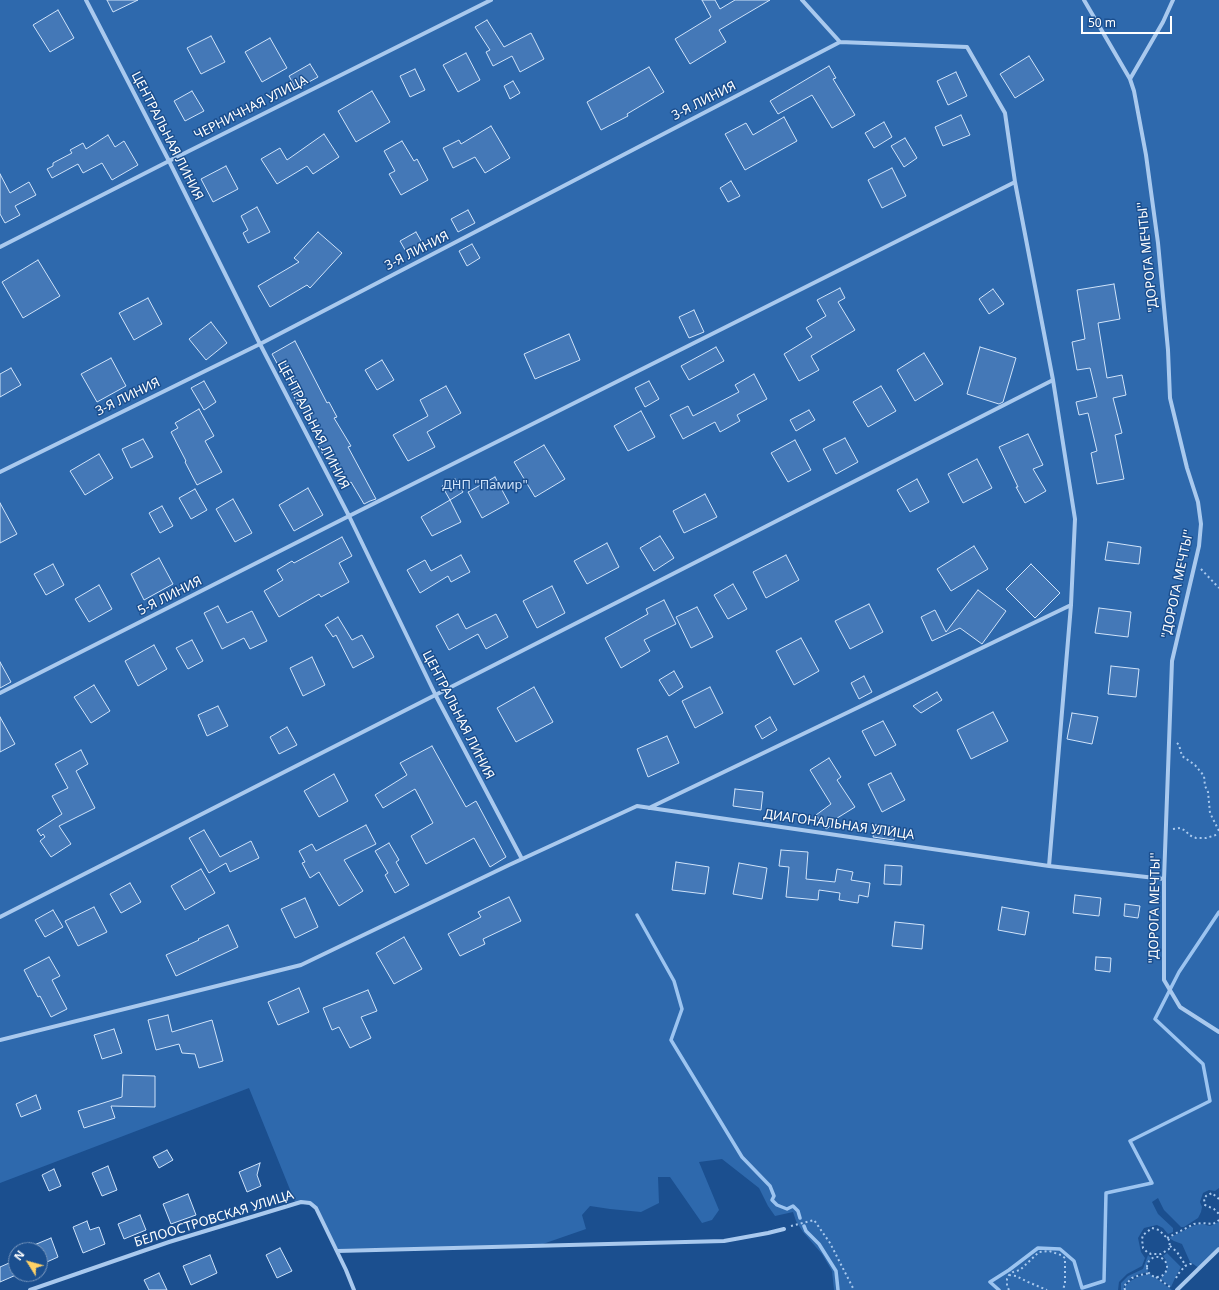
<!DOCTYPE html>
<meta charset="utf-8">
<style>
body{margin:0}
#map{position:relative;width:1219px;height:1290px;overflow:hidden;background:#1b4f8f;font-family:"Noto Sans",sans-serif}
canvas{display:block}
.north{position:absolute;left:8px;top:1242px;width:40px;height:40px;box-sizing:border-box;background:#1b4f8f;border:1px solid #7695bc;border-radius:50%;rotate:307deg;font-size:11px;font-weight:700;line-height:16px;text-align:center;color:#fff}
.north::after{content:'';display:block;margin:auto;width:14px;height:18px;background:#ffd166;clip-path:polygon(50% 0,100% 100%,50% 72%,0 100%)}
.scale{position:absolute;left:1081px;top:16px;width:91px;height:18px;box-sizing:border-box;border:2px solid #fff;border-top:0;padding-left:5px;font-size:12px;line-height:14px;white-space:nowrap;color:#fff;-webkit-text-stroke:3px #1b4f8f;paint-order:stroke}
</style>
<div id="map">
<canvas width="1219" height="1290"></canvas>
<div class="north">N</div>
<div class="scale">50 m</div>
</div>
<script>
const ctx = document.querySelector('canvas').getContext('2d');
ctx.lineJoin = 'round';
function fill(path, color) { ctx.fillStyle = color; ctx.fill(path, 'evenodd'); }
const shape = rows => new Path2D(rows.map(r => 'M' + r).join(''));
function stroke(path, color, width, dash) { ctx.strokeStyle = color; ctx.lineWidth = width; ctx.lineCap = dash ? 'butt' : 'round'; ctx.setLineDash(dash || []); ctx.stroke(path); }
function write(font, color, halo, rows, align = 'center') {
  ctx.font = font + ' "Noto Sans",sans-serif'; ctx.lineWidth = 3; ctx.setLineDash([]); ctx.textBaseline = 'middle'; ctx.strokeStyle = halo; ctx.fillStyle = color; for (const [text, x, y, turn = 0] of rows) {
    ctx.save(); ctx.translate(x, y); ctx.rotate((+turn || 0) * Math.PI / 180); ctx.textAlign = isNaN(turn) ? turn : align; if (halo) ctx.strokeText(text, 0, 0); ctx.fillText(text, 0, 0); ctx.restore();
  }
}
fill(shape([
 [0,0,1219,0,1219,1188,1215,1191,1209,1190,1203,1193,1200,1202,1202,1207,1201,1212,1198,1218,1184,1227,1181,1227,1164,1210,1158,1198,1152,1202,1158,1214,1173,1228,1173,1232,1168,1234,1163,1228,1157,1225,1144,1228,1138,1238,1141,1252,1145,1258,1142,1266,1127,1274,1119,1282,1118,1290,834,1290,832,1271,822,1254,803,1232,796,1221,793,1212,775,1216,768,1206,759,1188,722,1159,699,1162,719,1210,712,1220,702,1223,670,1177,658,1177,659,1203,641,1212,610,1209,590,1206,582,1215,586,1229,537,1246,338,1249,316,1208,301,1202,295,1202,249,1088,0,1183],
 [1219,1222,1219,1249,1199,1268,1190,1262,1182,1244,1174,1241,1169,1238,1195,1225,1202,1224,1210,1226],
 [1167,1253,1181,1267,1176,1276,1171,1287,1159,1278,1161,1278,1167,1270,1166,1260,1163,1256],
 [1148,1255,1151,1258,1147,1264,1148,1272,1139,1274,1130,1279,1124,1285,1124,1290,1121,1290,1121,1283,1128,1276,1143,1269],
 [1150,1274,1172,1290,1125,1290,1125,1286,1132,1280,1140,1276]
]), '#2e69ad');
stroke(shape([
 [637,915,674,981,682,1009,671,1040,742,1157,770,1186,774,1196,772,1200,777,1205,787,1209,793,1206,798,1211,800,1218],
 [804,1226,806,1231,819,1244,836,1271,838,1290],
 [999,1290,990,1282,1009,1270,1038,1248,1060,1249,1074,1261,1082,1288,1104,1281,1106,1193,1152,1183,1130,1141,1210,1101,1203,1064,1155,1019,1179,972,1219,912]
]), '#9cc4f0', 3.5);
const building = shape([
 [107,0,138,0,113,12,107,0],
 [702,0,715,0,720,9,735,0,770,0,719,30,726,42,690,64,675,39,711,17,702,0],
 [58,10,74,38,50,52,33,25,58,10],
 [487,20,504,47,531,33,544,59,520,72,512,56,493,66,486,52,490,50,475,27,487,20],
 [211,36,225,62,201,74,187,48,211,36],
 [270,38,287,68,262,82,245,52,270,38],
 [466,53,480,80,458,92,443,65,466,53],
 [1029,56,1044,80,1015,98,1000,74,1029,56],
 [310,64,318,77,296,89,289,76,310,64],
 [829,66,836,78,833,79,855,115,832,128,812,95,778,114,770,101,829,66],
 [649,67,664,92,627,114,628,116,601,130,587,102,649,67],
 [415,69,425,90,410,97,400,76,415,69],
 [956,72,967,96,948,105,937,81,956,72],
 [513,81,520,93,510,99,504,86,513,81],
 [192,91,204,111,185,121,174,101,192,91],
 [372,91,390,122,356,142,338,111,372,91],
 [961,115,970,135,943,146,935,127,961,115],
 [784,117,797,141,745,170,725,134,746,123,753,135,784,117],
 [884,122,892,137,874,148,865,133,884,122],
 [491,126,510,158,485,173,475,157,453,168,443,148,459,140,461,144,491,126],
 [324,134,339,157,313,174,307,166,277,184,261,159,280,148,287,160,324,134],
 [108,135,115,147,124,141,138,165,112,180,102,163,83,173,78,164,52,178,47,169,53,166,53,163,72,153,70,150,83,143,86,149,108,135],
 [905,138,917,158,904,167,891,146,905,138],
 [402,141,414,161,417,159,428,180,401,195,389,174,395,171,384,151,402,141],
 [226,166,238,189,213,202,201,179,226,166],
 [892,168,906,196,882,208,868,180,892,168],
 [0,174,10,193,29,182,36,195,15,206,20,215,5,223,0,214,0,174],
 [731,181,740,196,728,202,720,188,731,181],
 [257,207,270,232,248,243,243,233,248,230,241,216,257,207],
 [468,210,475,223,458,232,451,219,468,210],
 [318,232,342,253,310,288,307,285,270,307,258,286,299,262,294,258,318,232],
 [416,232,424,246,408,255,400,241,416,232],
 [472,244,480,258,467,266,459,251,472,244],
 [38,260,60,296,23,318,2,282,38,260],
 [1114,284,1120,319,1098,323,1107,378,1122,375,1126,395,1113,398,1122,433,1115,435,1124,479,1097,484,1091,453,1097,451,1088,413,1079,415,1076,402,1097,397,1090,368,1077,370,1072,342,1085,339,1077,290,1114,284],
 [840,288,845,298,838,302,855,330,811,356,819,370,799,381,784,354,812,337,806,328,826,316,817,300,840,288],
 [993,289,1004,304,989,314,979,299,993,289],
 [148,298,162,324,134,340,119,313,148,298],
 [694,310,704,332,689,338,679,317,694,310],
 [211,322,227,343,206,360,189,339,211,322],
 [569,334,580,360,535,379,524,354,569,334],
 [295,341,327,403,329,402,337,417,334,418,351,446,348,447,376,499,370,501,364,504,351,482,345,486,329,459,327,460,318,446,323,443,303,406,300,408,292,393,299,390,284,362,278,365,272,354,295,341],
 [716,347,724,361,689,380,681,366,716,347],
 [980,347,1016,358,1003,402,999,404,967,394,980,347],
 [924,353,943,384,915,401,897,370,924,353],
 [111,358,126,386,97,402,81,374,111,358],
 [382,360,394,380,377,390,365,370,382,360],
 [11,368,21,385,0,397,0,374,11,368],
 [754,374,767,399,737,415,740,421,720,432,715,422,683,439,670,415,688,406,693,416,739,392,735,385,754,374],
 [204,381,216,402,204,410,191,388,204,381],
 [649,381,659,399,645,407,635,388,649,381],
 [446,386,461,413,427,432,435,447,408,461,393,435,428,416,420,400,446,386],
 [881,386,896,411,868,427,853,402,881,386],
 [199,409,214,436,205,441,222,472,197,485,185,462,186,461,171,432,178,428,175,423,199,409],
 [809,410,815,420,796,431,790,420,809,410],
 [641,411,655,437,628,451,614,426,641,411],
 [1028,434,1043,465,1033,469,1046,491,1025,503,1016,487,1018,487,999,447,1028,434],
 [845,438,858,462,836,474,823,449,845,438],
 [143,439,153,457,131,468,122,449,143,439],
 [795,440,811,470,788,482,771,453,795,440],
 [544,445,565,479,535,497,514,462,544,445],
 [99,454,113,478,85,495,70,471,99,454],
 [977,459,992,488,963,503,948,474,977,459],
 [495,477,509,503,482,518,468,492,495,477],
 [455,479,463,492,450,500,442,486,455,479],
 [917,479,929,502,910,512,897,490,917,479],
 [308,488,323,515,294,531,279,505,308,488],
 [195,489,207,510,191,519,179,498,195,489],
 [705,494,717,517,684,533,673,511,705,494],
 [233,499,252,533,235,542,216,509,233,499],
 [450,500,461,522,432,536,421,517,450,500],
 [0,503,17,534,0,543,0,503],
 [162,506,173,526,160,533,149,513,162,506],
 [660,536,674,558,654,571,640,548,660,536],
 [342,537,352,556,339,563,349,582,321,597,319,594,279,617,264,591,283,580,277,570,292,561,294,563,342,537],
 [1108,542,1141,547,1139,564,1105,560,1108,542],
 [607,543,619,567,587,584,574,561,607,543],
 [974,546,988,569,951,591,937,569,974,546],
 [461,555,470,572,451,582,448,576,420,593,407,570,425,560,431,571,461,555],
 [786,555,799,580,766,598,753,572,786,555],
 [159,558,173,584,144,600,131,574,159,558],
 [53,564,64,585,46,595,34,574,53,564],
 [1031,564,1060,593,1035,618,1006,589,1031,564],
 [733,584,747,609,728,619,714,595,733,584],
 [99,585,112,609,89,622,75,599,99,585],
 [552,586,565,613,537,628,523,601,552,586],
 [978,590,1006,611,982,644,960,628,932,641,921,617,935,610,946,632,978,590],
 [664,600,676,624,644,640,650,651,621,668,605,638,648,614,646,609,664,600],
 [869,604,883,632,850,649,835,621,869,604],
 [218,606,227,623,252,611,267,641,250,649,244,638,222,649,204,613,218,606],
 [697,607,713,637,691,648,676,617,697,607],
 [1099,608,1131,612,1128,637,1095,633,1099,608],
 [458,614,466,629,496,614,508,637,486,649,478,634,449,650,436,626,458,614],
 [338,617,352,640,362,635,374,657,353,668,336,635,333,637,325,625,338,617],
 [801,638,819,671,794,685,776,651,801,638],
 [192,640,203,661,188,669,176,648,192,640],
 [154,645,167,669,138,686,125,661,154,645],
 [312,657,325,685,303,696,290,668,312,657],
 [0,662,11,682,0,688,0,662],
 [1111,666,1139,669,1136,697,1108,694,1111,666],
 [674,671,683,687,669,696,659,680,674,671],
 [864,676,872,692,859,699,851,683,864,676],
 [94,685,110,711,91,723,74,697,94,685],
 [534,687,553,722,516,742,497,708,534,687],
 [710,687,723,713,695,728,682,701,710,687],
 [937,692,942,700,921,713,913,706,937,692],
 [218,706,228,726,207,736,198,715,218,706],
 [993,712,1008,741,971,759,957,730,993,712],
 [1072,713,1098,717,1092,744,1067,739,1072,713],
 [0,717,15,744,0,752,0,717],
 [770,717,777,730,762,739,755,726,770,717],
 [883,721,896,745,875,756,862,731,883,721],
 [287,727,297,745,279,754,270,737,287,727],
 [667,736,679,763,648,777,637,749,667,736],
 [432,746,466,807,476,801,506,857,490,867,474,838,426,864,411,836,433,823,415,789,383,808,375,795,407,775,400,763,432,746],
 [81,750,88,764,76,771,95,808,59,826,71,844,51,857,40,841,45,837,43,834,41,836,37,830,62,814,52,796,68,788,55,764,81,750],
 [829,758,841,777,837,780,855,807,834,820,835,823,826,829,816,815,831,804,810,770,829,758],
 [891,773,905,800,882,812,868,784,891,773],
 [334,774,348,801,319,817,304,791,334,774],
 [735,789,763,792,761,810,733,806,735,789],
 [366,825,376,844,344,860,363,891,339,906,319,872,310,878,302,863,305,862,299,851,312,844,316,851,366,825],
 [875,825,896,827,894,840,873,837,875,825],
 [204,830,220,857,251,841,259,858,230,872,226,863,209,873,189,838,204,830],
 [389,843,399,860,396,862,409,885,395,893,385,875,388,873,375,851,389,843],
 [781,850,808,852,806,879,835,882,837,869,853,872,851,880,870,883,868,897,859,895,858,903,839,900,840,893,819,890,818,900,786,897,789,867,779,866,781,850],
 [676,862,709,867,705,894,672,890,676,862],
 [739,863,767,868,762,899,733,894,739,863],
 [885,865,902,866,901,885,884,884,885,865],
 [201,869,215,893,185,910,171,886,201,869],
 [130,883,141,902,121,913,110,894,130,883],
 [1075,895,1101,898,1099,916,1073,913,1075,895],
 [509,897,521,921,483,939,485,944,460,956,448,934,481,917,478,912,509,897],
 [305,898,318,927,295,938,281,909,305,898],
 [1125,904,1140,906,1138,918,1124,916,1125,904],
 [94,907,107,932,78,946,65,921,94,907],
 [1002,907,1029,912,1025,935,998,930,1002,907],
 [53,910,63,927,45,937,35,920,53,910],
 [895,922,924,925,922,949,892,946,895,922],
 [228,925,238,947,176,976,166,955,199,940,198,939,228,925],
 [404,937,422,969,394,984,376,953,404,937],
 [49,957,60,976,52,980,67,1009,51,1017,40,996,38,997,24,970,49,957],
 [1096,957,1111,958,1110,972,1095,970,1096,957],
 [299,988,309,1012,278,1025,268,1002,299,988],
 [368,990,377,1011,361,1017,371,1038,350,1048,339,1027,332,1030,323,1008,368,990],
 [168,1015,172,1032,212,1020,223,1061,199,1068,195,1054,182,1053,179,1044,156,1050,148,1020,168,1015],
 [114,1029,122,1053,102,1059,94,1035,114,1029],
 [123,1075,155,1076,155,1107,111,1106,115,1118,84,1128,78,1111,122,1097,123,1075],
 [36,1095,41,1109,21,1117,16,1104,36,1095],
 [167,1150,173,1160,159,1168,153,1157,167,1150],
 [260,1163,257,1175,261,1186,247,1192,239,1172,260,1163],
 [108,1166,117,1190,102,1196,92,1173,108,1166],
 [54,1169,61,1186,49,1191,42,1175,54,1169],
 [188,1194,196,1215,171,1224,163,1204,188,1194],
 [140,1215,146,1230,124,1239,118,1224,140,1215],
 [87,1221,90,1230,99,1227,105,1244,83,1253,73,1227,87,1221],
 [51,1238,58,1257,40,1265,40,1250,22,1250,51,1238],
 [280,1248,292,1271,277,1278,266,1255,280,1248],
 [210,1255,217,1273,191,1285,183,1266,210,1255],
 [16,1260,16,1275,0,1282,0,1267,16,1260],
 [159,1273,167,1290,149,1290,144,1280,159,1273]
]);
fill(building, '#4478b7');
stroke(building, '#cfe3fa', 1);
stroke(shape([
 [1201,569,1219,588],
 [1177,743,1179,745,1182,756,1195,765,1204,776,1205,786,1208,792,1210,813,1219,831],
 [1173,829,1180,828,1186,831,1189,835,1196,838,1206,838,1219,834],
 [1219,1199,1212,1193,1206,1196,1204,1199,1205,1205,1214,1209,1219,1214],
 [791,1226,814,1220,830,1243,854,1290],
 [1152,1228,1159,1230,1170,1241,1169,1249,1161,1254,1151,1254,1147,1252,1143,1248,1142,1239,1143,1235,1152,1228],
 [1167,1238,1194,1224,1202,1223,1213,1224,1219,1220],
 [1170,1246,1177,1252,1186,1266],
 '1147 1267a10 10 0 1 1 20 0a10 10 0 1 1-20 0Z',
 [1009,1275,1016,1276,1028,1282,1047,1290],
 [1156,1277,1170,1287],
 [1176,1278,1179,1273,1185,1266,1190,1264,1192,1264],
 [1009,1290,1007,1286,1007,1279,1009,1275,1013,1272,1020,1270,1039,1252,1049,1251,1061,1255,1065,1258,1065,1283,1063,1290],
 [1125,1290,1124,1286,1132,1278,1140,1275,1150,1273]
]), '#a9c9ee', 2, [2, 3]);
stroke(shape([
 [86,0,169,161,260,344,349,516,436,696,522,859],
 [802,0,840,42,967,47,1005,113,1015,182,1053,380,1075,519,1071,605,1049,866],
 [1084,0,1130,79,1134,91,1146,155,1158,243,1168,350,1170,398,1187,468,1198,502,1201,524,1199,546,1172,661,1164,879,1164,980,1180,1007,1219,1032],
 [1130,79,1163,22,1173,0],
 [0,247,169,161,491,0],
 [0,472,260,344,840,42],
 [0,693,349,516,1015,182],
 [649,808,1071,605],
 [0,917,1053,380],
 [0,1040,301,965,509,865,637,806,1049,866,1164,879],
 [337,1251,724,1241,768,1233,784,1229],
 [30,1290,169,1242,301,1202,310,1203,316,1208,346,1270,354,1290],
 [1177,1290,1219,1249]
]), '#a9c9ee', 4);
write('13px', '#fff', '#1b4f8f', [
 ["3-Я ЛИНИЯ",704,101,-27],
 ["ЧЕРНИЧНАЯ УЛИЦА",251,108,-27],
 ["ЦЕНТРАЛЬНАЯ ЛИНИЯ",167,136,63],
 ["3-Я ЛИНИЯ",417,251,-27],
 ["\"ДОРОГА МЕЧТЫ''",1148,257,-96],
 ["3-Я ЛИНИЯ",128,397,-26],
 ["ЦЕНТРАЛЬНАЯ ЛИНИЯ",313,425,63],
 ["\"ДОРОГА МЕЧТЫ''",1178,584,-78],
 ["5-Я ЛИНИЯ",170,596,-27],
 ["ЦЕНТРАЛЬНАЯ ЛИНИЯ",458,715,63],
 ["ДИАГОНАЛЬНАЯ УЛИЦА",839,825,8],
 ["\"ДОРОГА МЕЧТЫ''",1155,908,-89],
 ["БЕЛООСТРОВСКАЯ УЛИЦА",214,1219,-17]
]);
write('13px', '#cfe3fa', '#1b4f8f', [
 ["ДНП \"Памир\"",485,485]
]);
</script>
